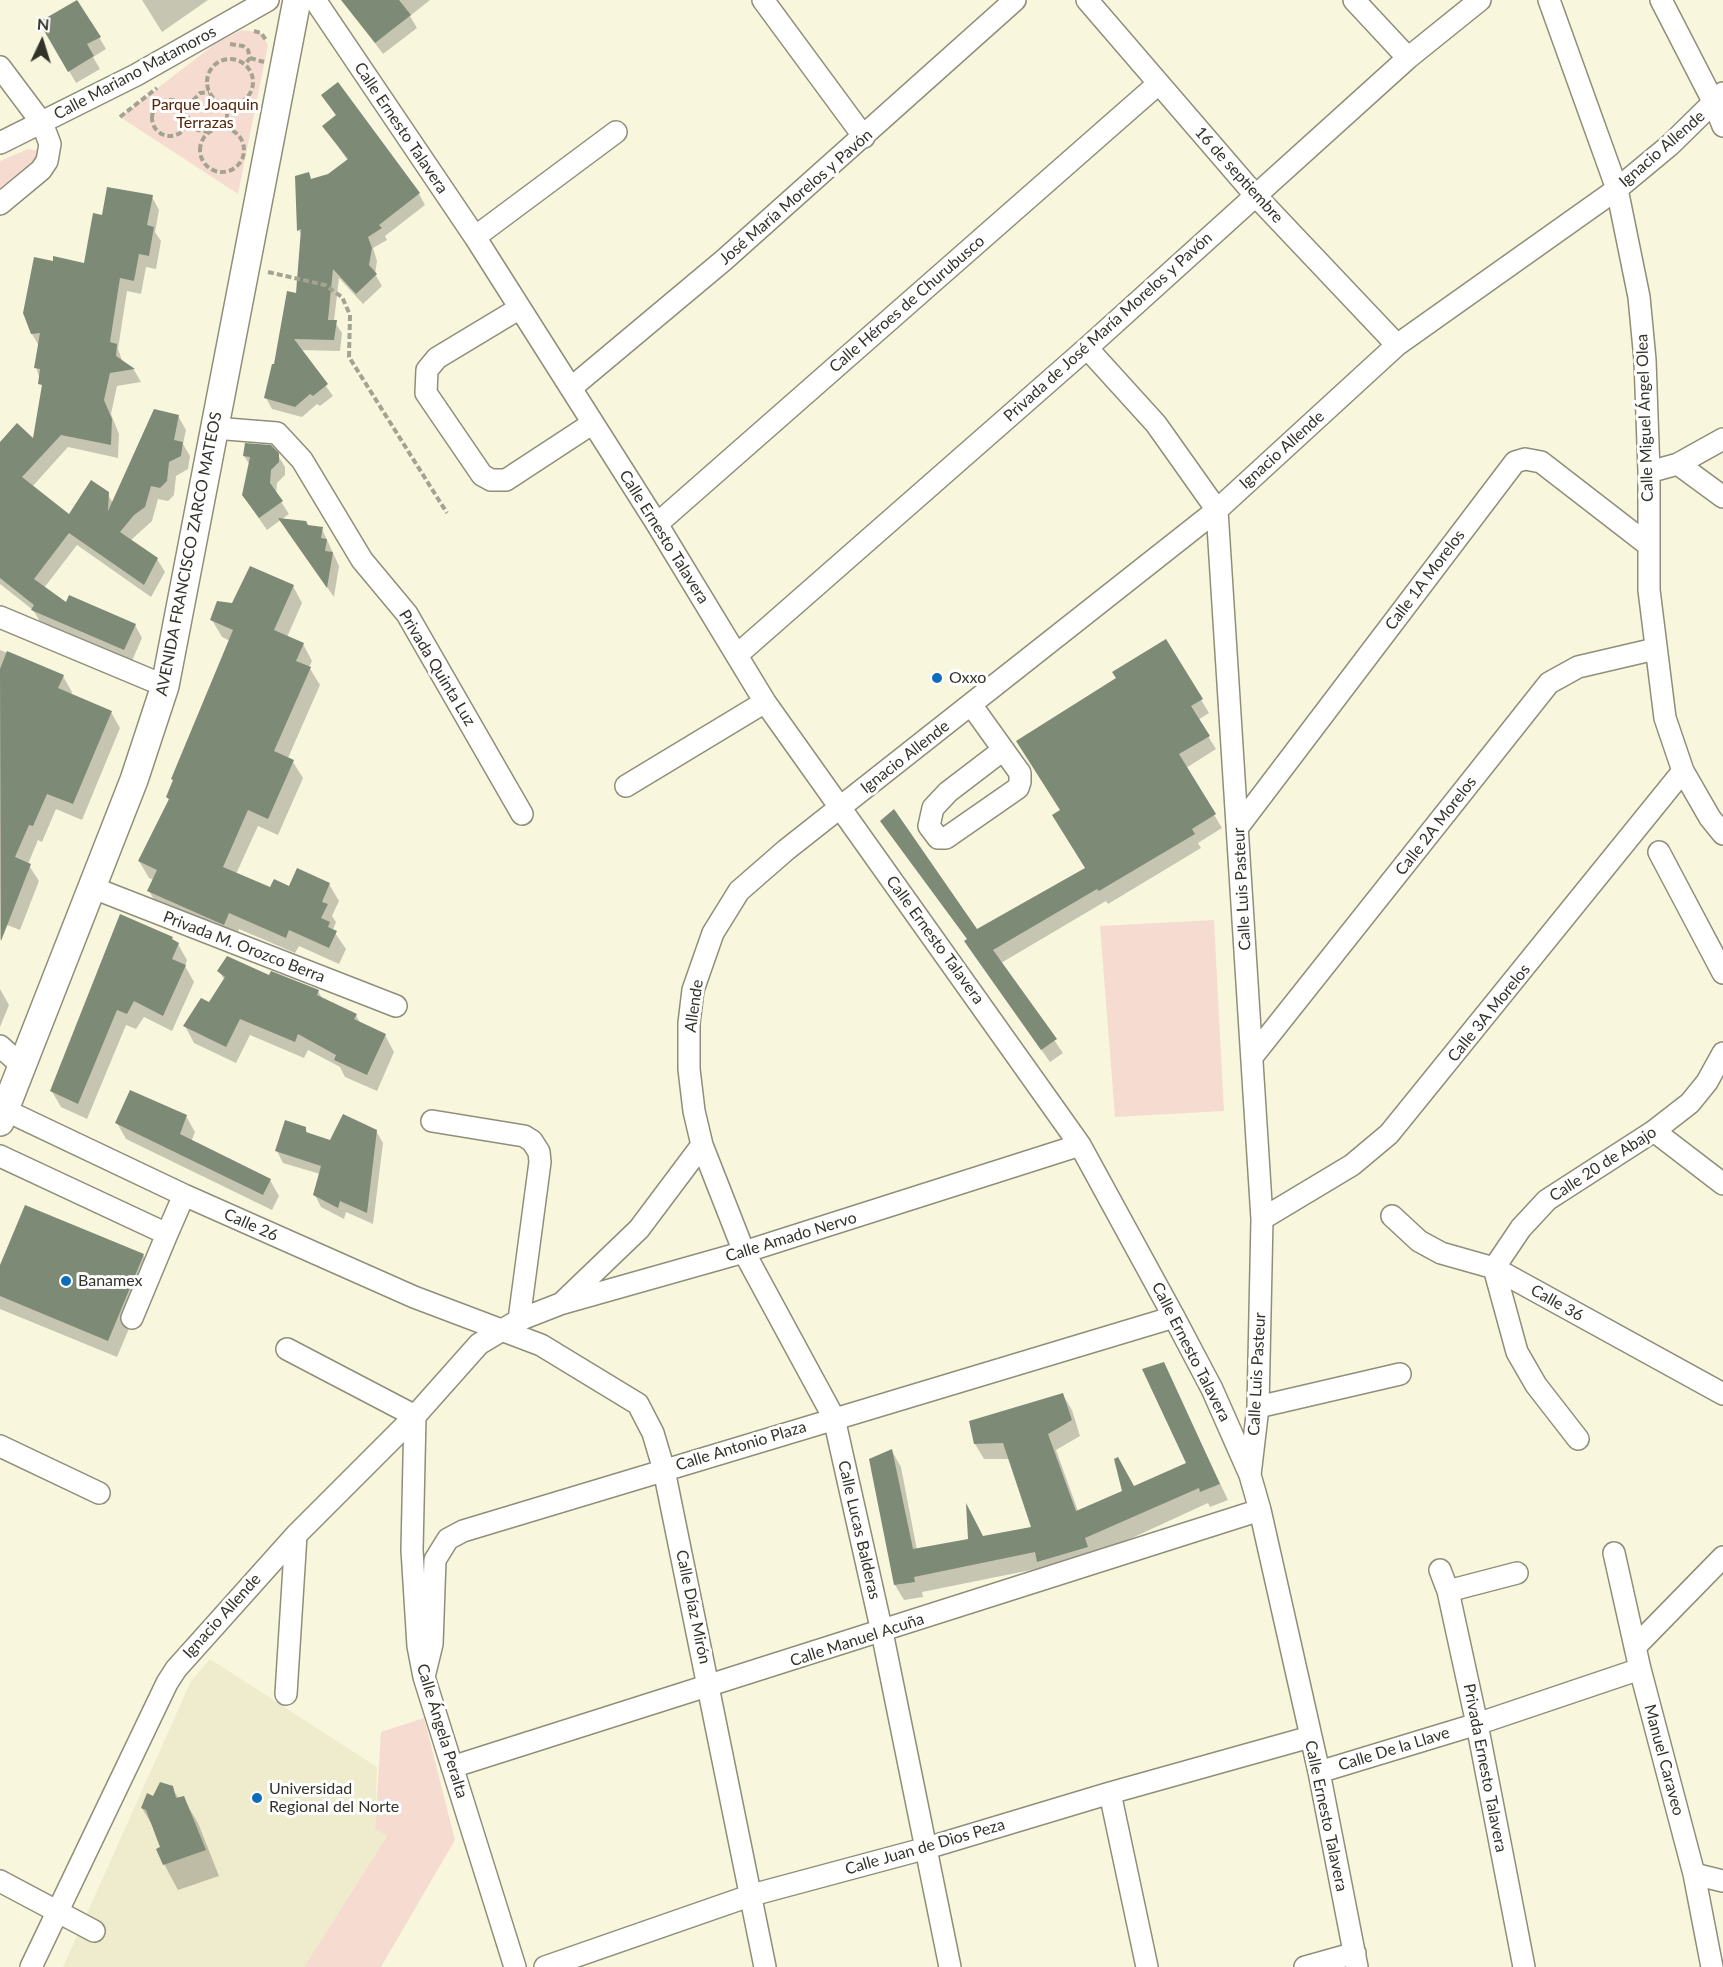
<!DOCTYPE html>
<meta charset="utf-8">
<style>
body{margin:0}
#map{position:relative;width:1723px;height:1967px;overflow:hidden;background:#f8f7de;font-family:Lato,sans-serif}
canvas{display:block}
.north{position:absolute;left:12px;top:12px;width:60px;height:60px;-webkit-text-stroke:4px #fff;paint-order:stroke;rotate:4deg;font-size:16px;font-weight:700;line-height:24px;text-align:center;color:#34332a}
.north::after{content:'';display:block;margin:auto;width:21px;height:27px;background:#34332a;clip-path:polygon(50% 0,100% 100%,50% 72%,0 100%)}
</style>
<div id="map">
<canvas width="1723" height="1967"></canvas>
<div class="north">N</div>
</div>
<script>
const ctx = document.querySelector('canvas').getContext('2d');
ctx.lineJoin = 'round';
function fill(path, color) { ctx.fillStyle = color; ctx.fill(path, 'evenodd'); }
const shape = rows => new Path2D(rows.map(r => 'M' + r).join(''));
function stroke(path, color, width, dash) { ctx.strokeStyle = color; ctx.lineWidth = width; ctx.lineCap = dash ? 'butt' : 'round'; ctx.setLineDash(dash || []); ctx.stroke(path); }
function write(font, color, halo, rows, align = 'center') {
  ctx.font = font + ' Lato,sans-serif'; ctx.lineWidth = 6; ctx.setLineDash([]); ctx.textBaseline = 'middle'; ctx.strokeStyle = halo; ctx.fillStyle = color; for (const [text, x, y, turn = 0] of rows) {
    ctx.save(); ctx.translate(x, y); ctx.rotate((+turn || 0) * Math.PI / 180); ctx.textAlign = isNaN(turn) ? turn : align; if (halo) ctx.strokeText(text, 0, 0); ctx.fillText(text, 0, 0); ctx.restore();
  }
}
fill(shape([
 [210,1659,377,1767,375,1829,387,1836,304,1967,63,1967,191,1681]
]), '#eeeccd');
fill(shape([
 [242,30,261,33,268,45,238,194,120,117,215,44],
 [28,149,39,151,40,156,0,194,0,161],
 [1214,920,1224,1111,1115,1117,1100,926],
 [424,1718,455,1840,381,1967,304,1967,387,1836,375,1829,381,1732]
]), '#f6dcd0');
fill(shape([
 [142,0,208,0,162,32],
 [353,0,430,0,410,16,417,28,383,54,347,5],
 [78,1,106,49,93,57,100,69,76,83,41,22],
 [323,96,419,194,425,205,385,236,387,240,373,248,377,261,375,274,382,286,363,304,339,278,334,321,342,333,340,351,300,350,333,396,320,406,317,404,302,417,272,409,266,398,297,295,302,236,299,230,297,177,312,180,329,176,348,161,324,126,337,117],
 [152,197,159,210,155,232,161,241,156,269,146,267,141,294,127,291,118,349,123,363,134,370,141,382,117,386,111,414,119,434,118,458,68,447,32,487,69,516,107,493,113,503,178,416,186,430,183,444,190,456,188,469,176,476,174,495,168,501,158,499,152,521,131,540,157,559,165,572,151,597,77,545,44,588,67,605,135,625,142,638,131,663,41,623,33,610,0,584,0,444,35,441,43,389,36,367,39,346,32,334,54,263,85,264,103,216],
 [277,454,285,467,285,475,277,483,276,494,289,514,267,530,251,507,250,465,244,456],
 [307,526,322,529,339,566,334,597,287,531],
 [293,586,302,603,287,637,303,644,312,661,309,667,320,685,288,758,293,762,303,778,278,835,258,826,236,874,271,889,329,884,339,901,332,916,336,922,333,930,346,949,339,964,299,946,295,953,239,929,234,941,159,908,149,891,154,880,149,878,139,861,170,801,167,797,230,641,222,637,212,620,233,605],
 [1166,641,1209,713,1198,720,1216,749,1186,768,1222,828,1198,843,1201,848,1108,904,1106,901,1001,963,1063,1053,1050,1062,974,955,968,940,882,821,977,931,1086,869,1118,679],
 [0,650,63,676,72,692,71,695,111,712,120,728,82,820,56,809,42,842,38,840,28,864,39,881,20,930,7,925,0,941],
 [121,916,178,944,187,960,185,966,194,982,172,1031,144,1017,136,1029,126,1025,87,1119,61,1107,51,1090],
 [219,971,270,977,318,991,323,1000,356,1015,360,1023,385,1035,394,1052,377,1091,345,1077,340,1067,308,1050,304,1058,250,1035,236,1063,194,1043,185,1026,209,1004,225,981],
 [0,989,9,1005,0,1027],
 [186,1116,195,1132,191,1142,270,1180,279,1196,272,1210,126,1139,117,1123],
 [305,1128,308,1134,331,1142,376,1131,383,1143,373,1224,346,1212,344,1219,321,1207,315,1195,320,1174,283,1163,277,1151],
 [143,1255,153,1272,117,1357,0,1309,0,1269],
 [1163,1364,1228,1500,1210,1507,1208,1503,1047,1577,1041,1568,922,1592,923,1597,904,1600,895,1585,871,1460,892,1451,901,1467,917,1550,1033,1528,1009,1459,984,1459,975,1444,1063,1395,1072,1410,1080,1436,1056,1450,1078,1511,1188,1464],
 [172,1788,179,1799,183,1798,198,1823,219,1876,178,1890,164,1864,162,1848,155,1830,142,1808]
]), '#0003');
fill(shape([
 [77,0,101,37,87,44,94,56,68,72,39,22],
 [341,0,399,0,411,15,375,43],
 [338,82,420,193,379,225,382,228,368,237,372,248,369,265,377,274,356,294,333,269,328,320,337,320,334,340,294,339,328,384,313,396,310,394,295,407,264,398,272,364,274,364,287,291,296,293,301,229,297,231,295,176,309,172,311,179,328,174,348,159,322,126,336,115,321,95],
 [107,187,153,195,147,225,154,227,149,256,139,254,134,281,120,278,110,342,117,344,116,356,135,369,110,373,104,400,112,419,111,445,61,435,22,477,69,514,91,480,109,492,108,511,154,409,179,415,174,440,183,442,181,456,169,462,167,481,160,488,151,486,145,507,134,515,120,532,158,558,144,585,69,533,34,579,66,602,69,595,136,624,124,650,31,610,34,605,0,578,0,442,17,423,33,438,42,385,38,384,40,369,34,368,40,333,31,334,23,313,34,257,53,261,53,256,84,263,93,213,102,215],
 [245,443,271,445,279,453,279,462,271,470,270,483,283,501,259,518,242,495,250,457,243,456],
 [278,518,306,521,308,525,323,527,321,538,327,539,325,551,333,552,327,588],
 [250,566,294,585,274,630,304,643,296,661,311,667,274,751,294,760,268,819,248,810,223,867,270,887,274,879,289,886,297,868,330,883,322,902,328,904,321,918,330,922,328,927,337,931,329,948,289,930,286,938,229,913,224,925,147,891,157,870,138,861,169,799,166,797,173,780,171,779,233,630,210,620,217,601,232,603],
 [1166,639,1203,699,1191,706,1210,736,1179,754,1216,814,1192,829,1195,834,1099,891,1097,889,993,950,1057,1039,1041,1050,964,941,967,939,880,821,894,809,977,929,1085,868,1052,815,1060,810,1016,741,1116,678,1112,672],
 [7,651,64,675,58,688,112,711,73,804,47,794,33,826,29,825,15,857,31,864,1,941,0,669],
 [120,914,173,937,172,939,179,943,172,959,186,965,163,1016,134,1001,127,1014,117,1010,78,1104,50,1091],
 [227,956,269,975,271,971,319,990,317,995,357,1014,354,1019,386,1034,367,1075,334,1060,336,1055,298,1034,295,1042,240,1019,226,1047,183,1026,201,998,209,1002,225,977,217,971],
 [130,1090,187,1115,180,1134,271,1179,263,1195,115,1123],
 [343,1114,377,1130,367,1213,340,1201,338,1208,313,1195,321,1166,275,1151,285,1120,306,1127,306,1132,330,1140],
 [25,1205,144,1254,108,1341,0,1296,0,1265],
 [1164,1362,1220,1484,1200,1492,1199,1488,1085,1538,1088,1547,1037,1562,1035,1552,914,1577,915,1582,894,1585,869,1459,892,1449,913,1549,968,1539,966,1503,983,1536,1031,1527,1003,1443,974,1444,969,1421,1063,1393,1072,1420,1048,1434,1076,1511,1122,1491,1114,1459,1118,1457,1134,1486,1186,1463,1142,1369],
 [160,1782,173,1786,176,1798,184,1796,206,1850,163,1865,156,1849,160,1847,146,1810,141,1808,147,1793,153,1796]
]), '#7d8a76');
const minor = shape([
 [315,0,475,237,657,524,765,702,1080,1145,1174,1317,1212,1389,1250,1475,1260,1510,1319,1772,1357,1967],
 [763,0,864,137],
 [1087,0,1255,195,1397,345],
 [1354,0,1408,58],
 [1549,0,1617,189,1639,297,1645,360,1649,472,1649,590,1665,718,1683,771,1710,818,1723,834],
 [1661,0,1714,103,1723,126],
 [0,67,42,123,50,144,47,161,41,170,0,204],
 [0,143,136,75,268,0],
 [475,237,616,132],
 [520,308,437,358,427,370,426,393,482,475,491,480,506,480,593,423],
 [1087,348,1156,424,1217,510,1262,1219,1258,1407,1250,1475],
 [571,388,724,260,1015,0],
 [214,428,277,433,302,460,362,560,407,614,522,814],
 [1678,464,1723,439],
 [1649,472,1678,464,1723,497],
 [657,524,1158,84],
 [0,617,165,686],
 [737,655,1087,348,1408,58,1480,0],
 [972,706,1020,773,1020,782,1018,788,946,838,938,838,929,826,933,808,948,792,1003,750],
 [626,786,765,702],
 [1238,827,1515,462,1525,459,1541,462,1647,544],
 [1659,852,1723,973],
 [91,887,396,1006],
 [0,1046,22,1066],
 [1252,1057,1549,683,1578,667,1655,649],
 [5,1110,184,1195,414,1297,541,1345,638,1404,653,1433,664,1470,765,1967],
 [432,1121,524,1136,532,1141,539,1152,540,1162,519,1320],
 [1654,1131,1723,1184],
 [0,1156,167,1234,184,1195],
 [1392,1216,1419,1241,1441,1253,1494,1268,1723,1394],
 [1262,1219,1352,1165,1389,1134,1683,771],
 [564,1301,639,1229,702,1145],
 [132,1318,167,1234],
 [287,1349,415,1416,412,1550,418,1646,424,1677,515,1967],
 [1258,1407,1400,1374],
 [1578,1439,1536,1385,1517,1352,1494,1268,1521,1228,1547,1200,1654,1131,1690,1103,1707,1082,1723,1053],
 [0,1446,99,1493],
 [1614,1553,1640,1669,1694,1874,1712,1967],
 [1440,1570,1448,1591,1477,1724,1524,1967],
 [1448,1591,1517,1573],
 [1635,1647,1723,1557],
 [424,1677,432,1644,435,1560,448,1539,463,1531,1174,1317],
 [286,1694,296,1535],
 [452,1767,1260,1510],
 [1319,1772,1477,1724,1640,1669],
 [1110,1793,1147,1967],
 [1694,1874,1723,1881],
 [0,1881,94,1931],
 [31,1967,167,1683,176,1669,296,1535,415,1416,479,1344,519,1320,560,1304,744,1252,1080,1145],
 [545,1967,752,1895,927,1848,1110,1793,1310,1737],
 [950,1967,882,1632,834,1418,744,1252,702,1145,694,1111,689,1069,689,1023,693,990,713,933,739,891,786,850,1217,510,1397,345,1617,189,1670,145,1723,93],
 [1305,1967,1355,1953]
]);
const major = shape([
 [0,1122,134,780,165,686,297,0]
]);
stroke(minor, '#908e78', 24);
stroke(major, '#908e78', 30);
stroke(shape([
 [254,31,261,33,266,40],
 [230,44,243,46,248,50,250,58,245,64],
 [250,58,264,62],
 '207 82a23 23 0 1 1 46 0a23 23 0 1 1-46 0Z',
 '152 118a18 18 0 1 1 36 0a18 18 0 1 1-36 0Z',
 [187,107,200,93,209,92],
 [120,117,157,88],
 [188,123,198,130,208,132],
 '200 150a22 22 0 1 1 44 0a22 22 0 1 1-44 0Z',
 [222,128,227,117,227,105],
 [268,272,325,285,342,297,350,315,349,357,447,513]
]), '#a4a391', 4, [6, 3]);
stroke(minor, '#fff', 21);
stroke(major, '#fff', 27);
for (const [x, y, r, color] of [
 [937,678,6,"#0d6db9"],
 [66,1281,6,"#0d6db9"],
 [257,1798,6,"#0d6db9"]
]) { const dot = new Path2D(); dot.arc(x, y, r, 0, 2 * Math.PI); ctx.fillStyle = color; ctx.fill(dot); stroke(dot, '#fff', 2); }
write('16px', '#34332a', '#fff', [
 ["Calle Mariano Matamoros",135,73,-28],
 ["Calle Ernesto Talavera",401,128,56],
 ["Ignacio Allende",1662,149,-41],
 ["16 de septiembre",1239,175,48],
 ["José María Morelos y Pavón",796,197,-41],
 ["Calle Héroes de Churubusco",907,304,-41],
 ["Privada de José María Morelos y Pavón",1108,327,-42],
 ["Calle Miguel Ángel Olea",1645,418,-92],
 ["Ignacio Allende",1282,450,-42],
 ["Calle Ernesto Talavera",664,537,58],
 ["AVENIDA FRANCISCO ZARCO MATEOS",189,554,-79],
 ["Calle 1A Morelos",1425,580,-53],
 ["Privada Quinta Luz",437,668,59],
 ["Ignacio Allende",905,757,-38],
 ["Calle 2A Morelos",1436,826,-52],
 ["Calle Luis Pasteur",1242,889,-93],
 ["Calle Ernesto Talavera",935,940,54],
 ["Privada M. Orozco Berra",244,947,21],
 ["Allende",694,1006,-82],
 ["Calle 3A Morelos",1489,1013,-51],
 ["Calle 20 de Abajo",1603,1164,-33],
 ["Calle 26",251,1225,24],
 ["Calle Amado Nervo",791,1237,-17],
 ["Calle 36",1557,1303,29],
 ["Calle Ernesto Talavera",1191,1352,63],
 ["Calle Luis Pasteur",1257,1374,-87],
 ["Calle Antonio Plaza",741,1446,-17],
 ["Calle Lucas Balderas",859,1530,77],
 ["Calle Díaz Mirón",693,1607,78],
 ["Ignacio Allende",222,1616,-48],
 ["Calle Manuel Acuña",857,1640,-18],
 ["Calle Ángela Peralta",442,1731,73],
 ["Calle De la Llave",1394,1749,-17],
 ["Manuel Caraveo",1664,1760,75],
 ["Privada Ernesto Talavera",1485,1768,79],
 ["Calle Ernesto Talavera",1326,1816,78],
 ["Calle Juan de Dios Peza",925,1847,-16]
]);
write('16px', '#562406', '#fff', [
 ["Parque Joaquin",205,105],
 ["Terrazas",205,123]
]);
write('16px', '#34332a', '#fff', [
 ["Oxxo",949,678],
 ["Banamex",78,1281],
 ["Universidad",269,1789],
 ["Regional del Norte",269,1807]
], 'left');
</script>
